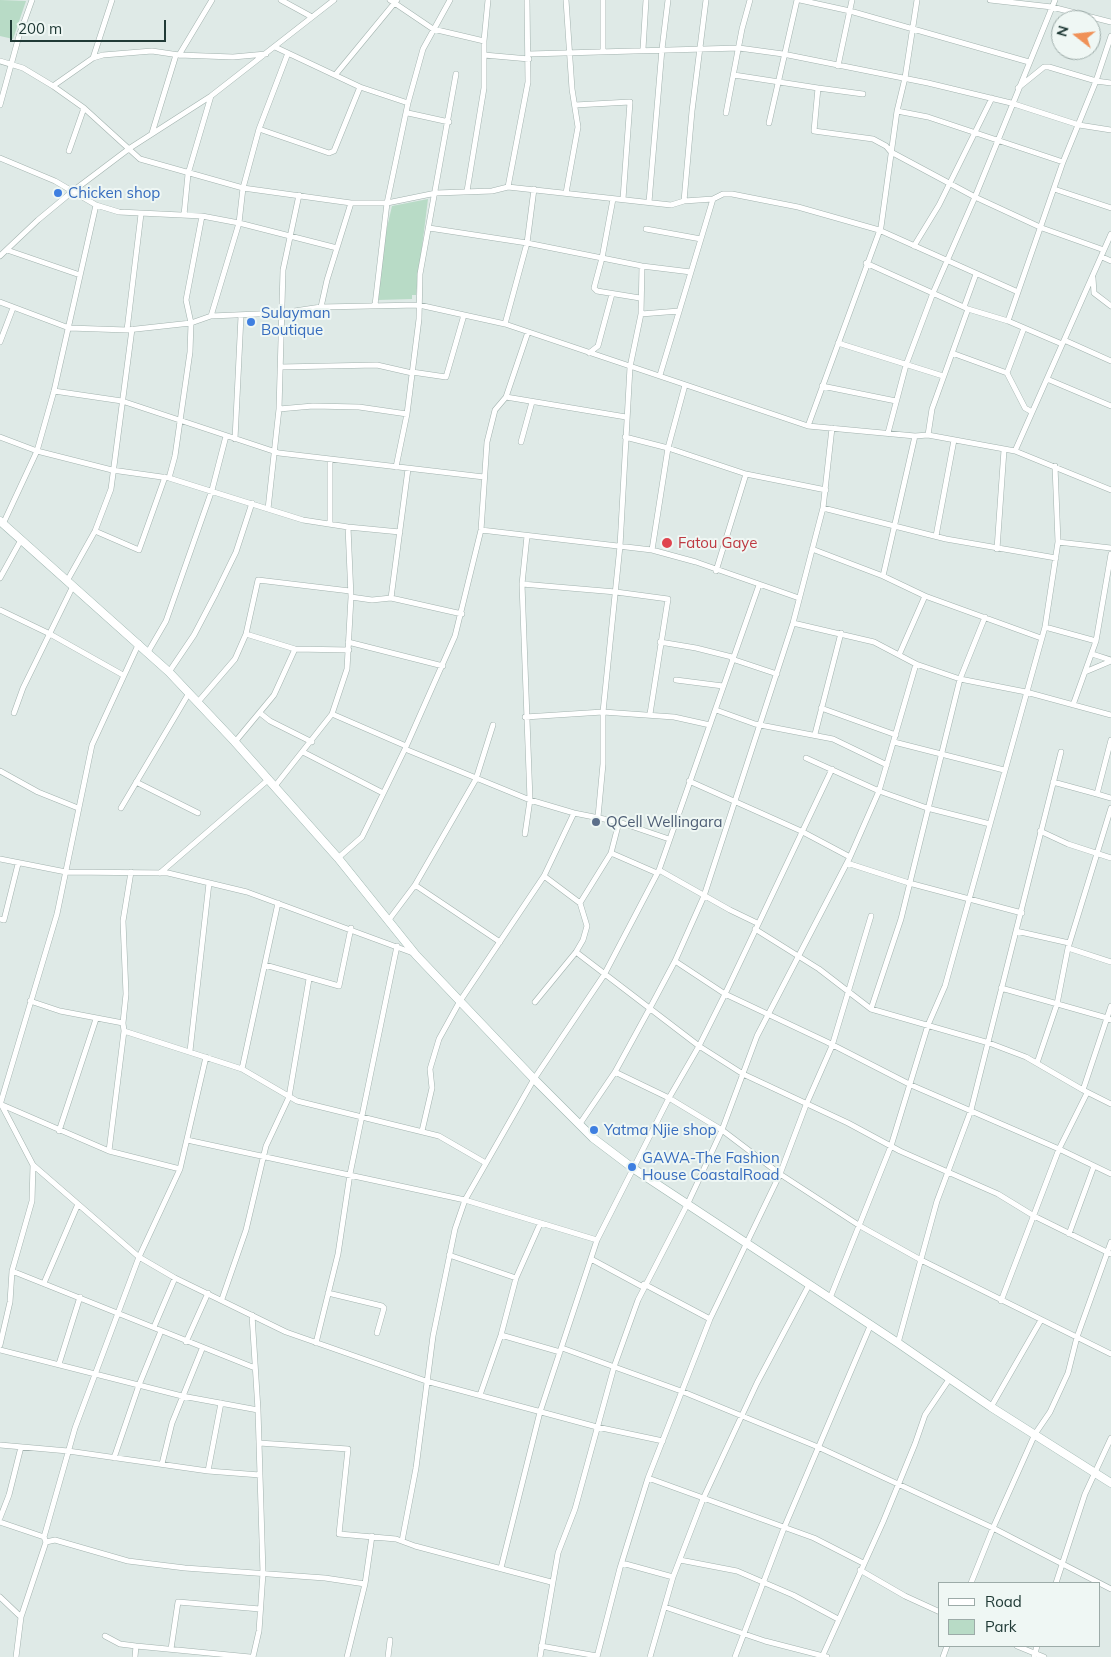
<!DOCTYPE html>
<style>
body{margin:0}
#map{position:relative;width:1111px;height:1657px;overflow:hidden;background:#dfeae7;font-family:Mulish,sans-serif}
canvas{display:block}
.legend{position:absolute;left:938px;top:1582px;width:162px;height:65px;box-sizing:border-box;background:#eff7f4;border:1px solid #9caba8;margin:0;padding:6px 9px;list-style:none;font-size:15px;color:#203a36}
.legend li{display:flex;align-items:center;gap:10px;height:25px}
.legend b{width:25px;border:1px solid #9caba8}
.north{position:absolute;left:1051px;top:10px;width:50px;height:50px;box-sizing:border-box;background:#eff7f4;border:1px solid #9caba8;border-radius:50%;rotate:286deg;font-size:14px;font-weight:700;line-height:20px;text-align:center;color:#203a36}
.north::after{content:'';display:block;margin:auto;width:18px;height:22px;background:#f09157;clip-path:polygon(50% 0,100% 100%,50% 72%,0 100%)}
.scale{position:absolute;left:10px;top:20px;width:156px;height:22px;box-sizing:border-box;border:2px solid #203a36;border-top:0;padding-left:6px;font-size:15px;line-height:18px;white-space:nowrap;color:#203a36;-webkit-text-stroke:4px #eff7f4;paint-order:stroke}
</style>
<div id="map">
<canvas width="1111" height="1657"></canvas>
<ul class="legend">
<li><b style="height:6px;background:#fff"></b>Road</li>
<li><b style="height:14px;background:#b8dbc6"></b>Park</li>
</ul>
<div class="north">N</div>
<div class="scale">200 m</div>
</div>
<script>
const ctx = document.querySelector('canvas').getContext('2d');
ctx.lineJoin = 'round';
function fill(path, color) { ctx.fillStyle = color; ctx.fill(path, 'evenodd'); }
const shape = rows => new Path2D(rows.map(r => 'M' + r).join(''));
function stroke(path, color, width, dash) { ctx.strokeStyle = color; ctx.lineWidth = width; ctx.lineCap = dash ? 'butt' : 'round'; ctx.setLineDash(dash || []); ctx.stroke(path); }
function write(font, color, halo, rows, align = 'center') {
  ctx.font = font + ' Mulish,sans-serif'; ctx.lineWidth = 4; ctx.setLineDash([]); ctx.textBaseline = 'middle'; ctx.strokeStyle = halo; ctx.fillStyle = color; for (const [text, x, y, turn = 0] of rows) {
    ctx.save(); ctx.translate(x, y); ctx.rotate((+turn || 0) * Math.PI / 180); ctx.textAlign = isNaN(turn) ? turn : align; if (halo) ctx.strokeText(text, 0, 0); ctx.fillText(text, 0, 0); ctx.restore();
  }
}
fill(shape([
 [0,0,26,1,13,39,0,36],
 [428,199,416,295,412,295,412,299,378,300,385,236,392,206]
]), '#b8dbc6');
const street = shape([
 [281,0,312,17],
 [390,0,433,29,484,41],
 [566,0,572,89,578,127,566,193],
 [800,0,850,11,1029,62],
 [990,0,1052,7,1111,22],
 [275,47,360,87,408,103],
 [643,49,646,0],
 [603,52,603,0],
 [529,54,739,48,783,54,928,83,1011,103,1079,125,1111,130],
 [179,55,212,0],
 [484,55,529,59],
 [93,58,112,0],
 [0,61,23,68,53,86,84,108,140,159,243,188,351,203,387,203,436,193,492,191,508,187,671,205,684,201,713,199,723,194,732,194,798,207,879,230,1018,292],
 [838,66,852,0],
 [336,74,397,0],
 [734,75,818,88,814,131,873,139,886,146,891,152,975,197,1042,228,1104,250],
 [53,86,93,58,103,55,152,51,179,55,233,57,266,54],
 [818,88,863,94],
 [1018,88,1044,67,1049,67,1096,81,1111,83],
 [0,105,19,36,32,0],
 [575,105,630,102,623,199],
 [897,111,928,117,1063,162],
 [408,113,449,122],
 [726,113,742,29,750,0],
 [769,123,797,0],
 [259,129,329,153,334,151,360,87],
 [152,133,176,55],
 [69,151,84,108],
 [0,158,55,181,96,205,119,212,202,216,239,223,337,248],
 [508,187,528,82,527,0],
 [1054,189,1111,208],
 [467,191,484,88,484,41,488,0],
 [613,199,602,258,594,288,597,291,640,298],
 [684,201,692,111,706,0],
 [649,202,662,49,668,0],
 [184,215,188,174,211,96],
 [429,228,527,243,642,266,691,272],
 [646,229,701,239],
 [914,246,939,205,992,98],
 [7,250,80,275],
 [0,256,38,220,73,191,130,148,211,96,334,0],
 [1102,257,1111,261],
 [866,263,968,309,1008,321,1062,344],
 [1093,278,1094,293,1111,306],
 [0,302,69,328,127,330,191,323,211,316,281,313,321,307,419,305,505,324,808,426,915,436,928,435,1015,451,1111,490],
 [375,305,387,203,408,103,423,49,450,0],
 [321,307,327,280,351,203],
 [964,307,976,274],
 [641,314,679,311],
 [211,316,239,223,243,188,259,129,288,53],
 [1008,321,1063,162,1096,81,1111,36],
 [505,324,527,243,534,189],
 [127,330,141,214],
 [1064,340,1111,361],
 [0,342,13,308],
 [838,343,943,376],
 [589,353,598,346,612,294],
 [952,353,1007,373,1025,408,1032,412],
 [280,367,377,365,412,373],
 [412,372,446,377,464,315],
 [1007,373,1024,328],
 [660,375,713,199],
 [1047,379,1111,406],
 [822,386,896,401],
 [54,391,122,401,279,453,484,477],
 [506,397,626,417],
 [279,409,313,406,359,407,407,414],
 [808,426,881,227,897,111,905,78,917,0],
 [888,433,906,365,933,293,975,197,1055,0],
 [928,435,932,409,968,309],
 [0,437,37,451,112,470,169,478,303,520,348,527,400,532],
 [625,437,668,448,746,474,826,490],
 [235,439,241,316],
 [521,442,532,402],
 [1015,451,1111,234],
 [330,460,330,524],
 [396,467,407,414,419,319,420,274,456,74],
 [169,478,175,456,190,352,191,323,186,300,202,216],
 [823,508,946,539,1056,558],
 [268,509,279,409,283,270,299,195],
 [3,524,37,451,54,391,96,205],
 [481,530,652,550,696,562,799,598],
 [95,531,139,550,165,477],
 [936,536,954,440],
 [1058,542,1111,548],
 [812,549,883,576,925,596,1041,638],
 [997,549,1004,450],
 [652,550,668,448,685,385],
 [716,571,746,474],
 [883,576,915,436],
 [0,578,21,540],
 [67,581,95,531,111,489,132,329],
 [522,584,616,592,668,599,650,714],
 [351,597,372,600,391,598,462,614],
 [391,598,408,469],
 [0,610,50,634,123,675],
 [793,623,874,642,916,664,960,679,1026,692,1111,715],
 [1045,627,1096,641],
 [246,634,295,649,349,650],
 [348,642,443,666],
 [660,642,696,648,732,657],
 [148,652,166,621,212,490,226,436],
 [1092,654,1111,660],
 [899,655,925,596],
 [732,659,777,674],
 [169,672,194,635,216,593,236,552,252,503],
 [1085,672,1111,661],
 [676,680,723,686],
 [198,702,235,659,246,634,258,580,350,591],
 [1073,705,1096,641,1111,554],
 [821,708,896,735],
 [716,710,755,724,833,739,887,765],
 [14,713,23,688,73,586],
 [260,713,270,721,312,742],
 [332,714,406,746],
 [525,717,603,712,674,717,710,725],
 [815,734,841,633],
 [235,742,274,695,295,649],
 [894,742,1004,770],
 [405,749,530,800,574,813,619,822,669,839],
 [303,752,383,793],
 [806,758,879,791,927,808,990,824],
 [832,769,725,994,827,1042,911,1085,1059,1149,1111,1174],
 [0,771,38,792,78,808],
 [689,781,801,831,850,857],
 [136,782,198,813],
 [1053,782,1097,794,1111,740],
 [275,786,332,714,347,669,351,597,348,527],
 [1097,794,1111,798],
 [121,808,189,693],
 [598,817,603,764,603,712,620,546,630,367,641,314,642,266],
 [1040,831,1068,844,1111,858],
 [525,834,530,800,522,584,527,536],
 [611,853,657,873],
 [338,858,362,837,405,749,455,636,481,530,487,442,495,410,506,397,528,332],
 [0,859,66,872,168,873,247,892,413,953],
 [847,863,909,883,1022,913],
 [659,870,730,910,757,923],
 [160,873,269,779],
 [544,876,580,903,611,853,619,822],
 [415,885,500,942],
 [0,919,4,920,18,864],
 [388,921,415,885,476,779,493,725],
 [755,929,819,969,871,1009,989,1043,1026,1057,1083,1090,1111,1104],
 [1016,931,1069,943],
 [1068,948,1111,962],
 [576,952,699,1046,743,1074,848,1123,900,1151,998,1194,1034,1216,1111,1254],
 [265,965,339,986,351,928],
 [1001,988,1107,1018,1111,1006],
 [30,1001,60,1011,123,1023],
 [535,1002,576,952,583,940,587,926,580,903],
 [871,1009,901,919,960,679,985,617],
 [124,1031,242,1069,297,1101,439,1136,484,1162],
 [190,1051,209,883],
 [1037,1063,1057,1004,1068,948,1111,808],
 [242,1069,278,903],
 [615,1072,669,1098,722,1130,780,1174,860,1226,921,1260,1111,1354],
 [1083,1090,1107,1018,1111,1020],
 [0,1104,109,1151,180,1169],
 [1,1104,33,1165,139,1257,175,1278,286,1332,426,1381,597,1427,663,1441],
 [0,1105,57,914,92,745,139,643],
 [579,1125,615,1072,650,1008,675,961,704,896,793,623,823,508,832,428],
 [59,1131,96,1019],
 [422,1131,432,1088,430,1069,439,1039,460,1001,544,876,574,813],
 [187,1140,465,1200,597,1240],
 [109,1151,124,1031,123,1023,126,994,123,921,131,872],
 [1069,1234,1094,1166],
 [449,1255,516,1278],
 [591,1259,643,1287],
 [12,1271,255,1368],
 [44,1283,78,1204],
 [644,1284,710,1319],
 [328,1293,382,1306,384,1308,377,1333],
 [830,1298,891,1146,928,1025,945,986,1045,627,1058,542,1055,466],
 [222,1299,246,1230,266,1146,289,1097,309,979],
 [1001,1301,1059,1149,1087,1093],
 [252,1315,258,1410,263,1573,259,1631,253,1657],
 [154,1327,175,1278],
 [501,1335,560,1352],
 [186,1342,208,1293],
 [316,1343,338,1254,350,1174,397,946],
 [898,1343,937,1201,971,1110,1061,752],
 [0,1345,10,1302,12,1271,32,1201,33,1165],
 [562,1348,681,1391,818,1447,993,1528,1111,1589],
 [0,1350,182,1396,258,1410],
 [59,1364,80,1297],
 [480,1395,501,1335,516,1278,540,1224],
 [991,1407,1041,1320],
 [259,1443,348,1449,339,1534,396,1539,415,1546,551,1582],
 [0,1445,68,1451,208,1471,260,1475],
 [114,1458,139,1385,161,1331],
 [162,1464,172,1423,202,1349],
 [208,1471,221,1403],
 [648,1478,814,1538,863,1563],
 [0,1518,9,1495,21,1447],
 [0,1522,44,1537],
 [402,1541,416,1468,433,1336,455,1229,465,1200,534,1079,604,975,659,870,759,585],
 [46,1542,55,1540,128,1561,185,1568,325,1578,365,1584],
 [680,1560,737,1571,793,1595,838,1619],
 [622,1563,673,1577],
 [501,1568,540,1412,597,1240,669,1098,699,1046,725,994,675,961],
 [860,1570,905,1596,940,1612],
 [971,1583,993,1528,1035,1434,1050,1412,1068,1373,1077,1337,1111,1242],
 [1056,1583,1085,1494,1111,1438],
 [0,1597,21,1617],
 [665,1607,765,1641,827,1657],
 [105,1636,120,1644,136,1646,250,1657],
 [541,1646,597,1656],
 [1017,1646,1044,1657],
 [171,1649,178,1602,260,1609],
 [16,1657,21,1617,46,1542,44,1537,75,1428,139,1257,180,1169,206,1057],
 [135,1657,136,1646],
 [347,1657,365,1584,372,1536],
 [388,1657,390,1640],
 [540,1657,558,1553,575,1509,614,1367,638,1300,688,1203,722,1130,757,1036,850,857,879,791,916,664],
 [597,1657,620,1568,648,1478,710,1319,780,1174,806,1105,832,1046,871,916],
 [650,1657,673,1577,703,1499,757,1383,809,1285],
 [735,1657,784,1528,871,1324],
 [822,1657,883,1522,915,1444,925,1415,950,1378],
 [943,1657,947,1646],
 [1034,1657,1037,1646]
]);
const secondary = shape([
 [0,521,169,672,235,742,338,858,416,955,534,1079,593,1138,634,1169,898,1343,991,1407,1111,1483]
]);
stroke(street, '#a2b2ae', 6);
stroke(secondary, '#9eb6b0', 9);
stroke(street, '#fff', 5);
stroke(secondary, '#fff', 8);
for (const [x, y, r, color] of [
 [58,193,5,"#3f7fe0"],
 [251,322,5,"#3f7fe0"],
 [667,543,6,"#e0444e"],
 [596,822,5,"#5c6f8a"],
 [594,1130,5,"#3f7fe0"],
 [632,1167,5,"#3f7fe0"]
]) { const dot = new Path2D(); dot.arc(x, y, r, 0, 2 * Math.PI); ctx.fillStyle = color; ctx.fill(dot); stroke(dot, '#eff7f4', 2); }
write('15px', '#366cbe', '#eff7f4', [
 ["Chicken shop",68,193],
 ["Sulayman",261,313],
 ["Boutique",261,330],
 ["Yatma Njie shop",604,1130],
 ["GAWA-The Fashion",642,1158],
 ["House CoastalRoad",642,1175]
], 'left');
write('15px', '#be3a42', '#eff7f4', [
 ["Fatou Gaye",678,543]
], 'left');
write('15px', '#4e5e75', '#eff7f4', [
 ["QCell Wellingara",606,822]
], 'left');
</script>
